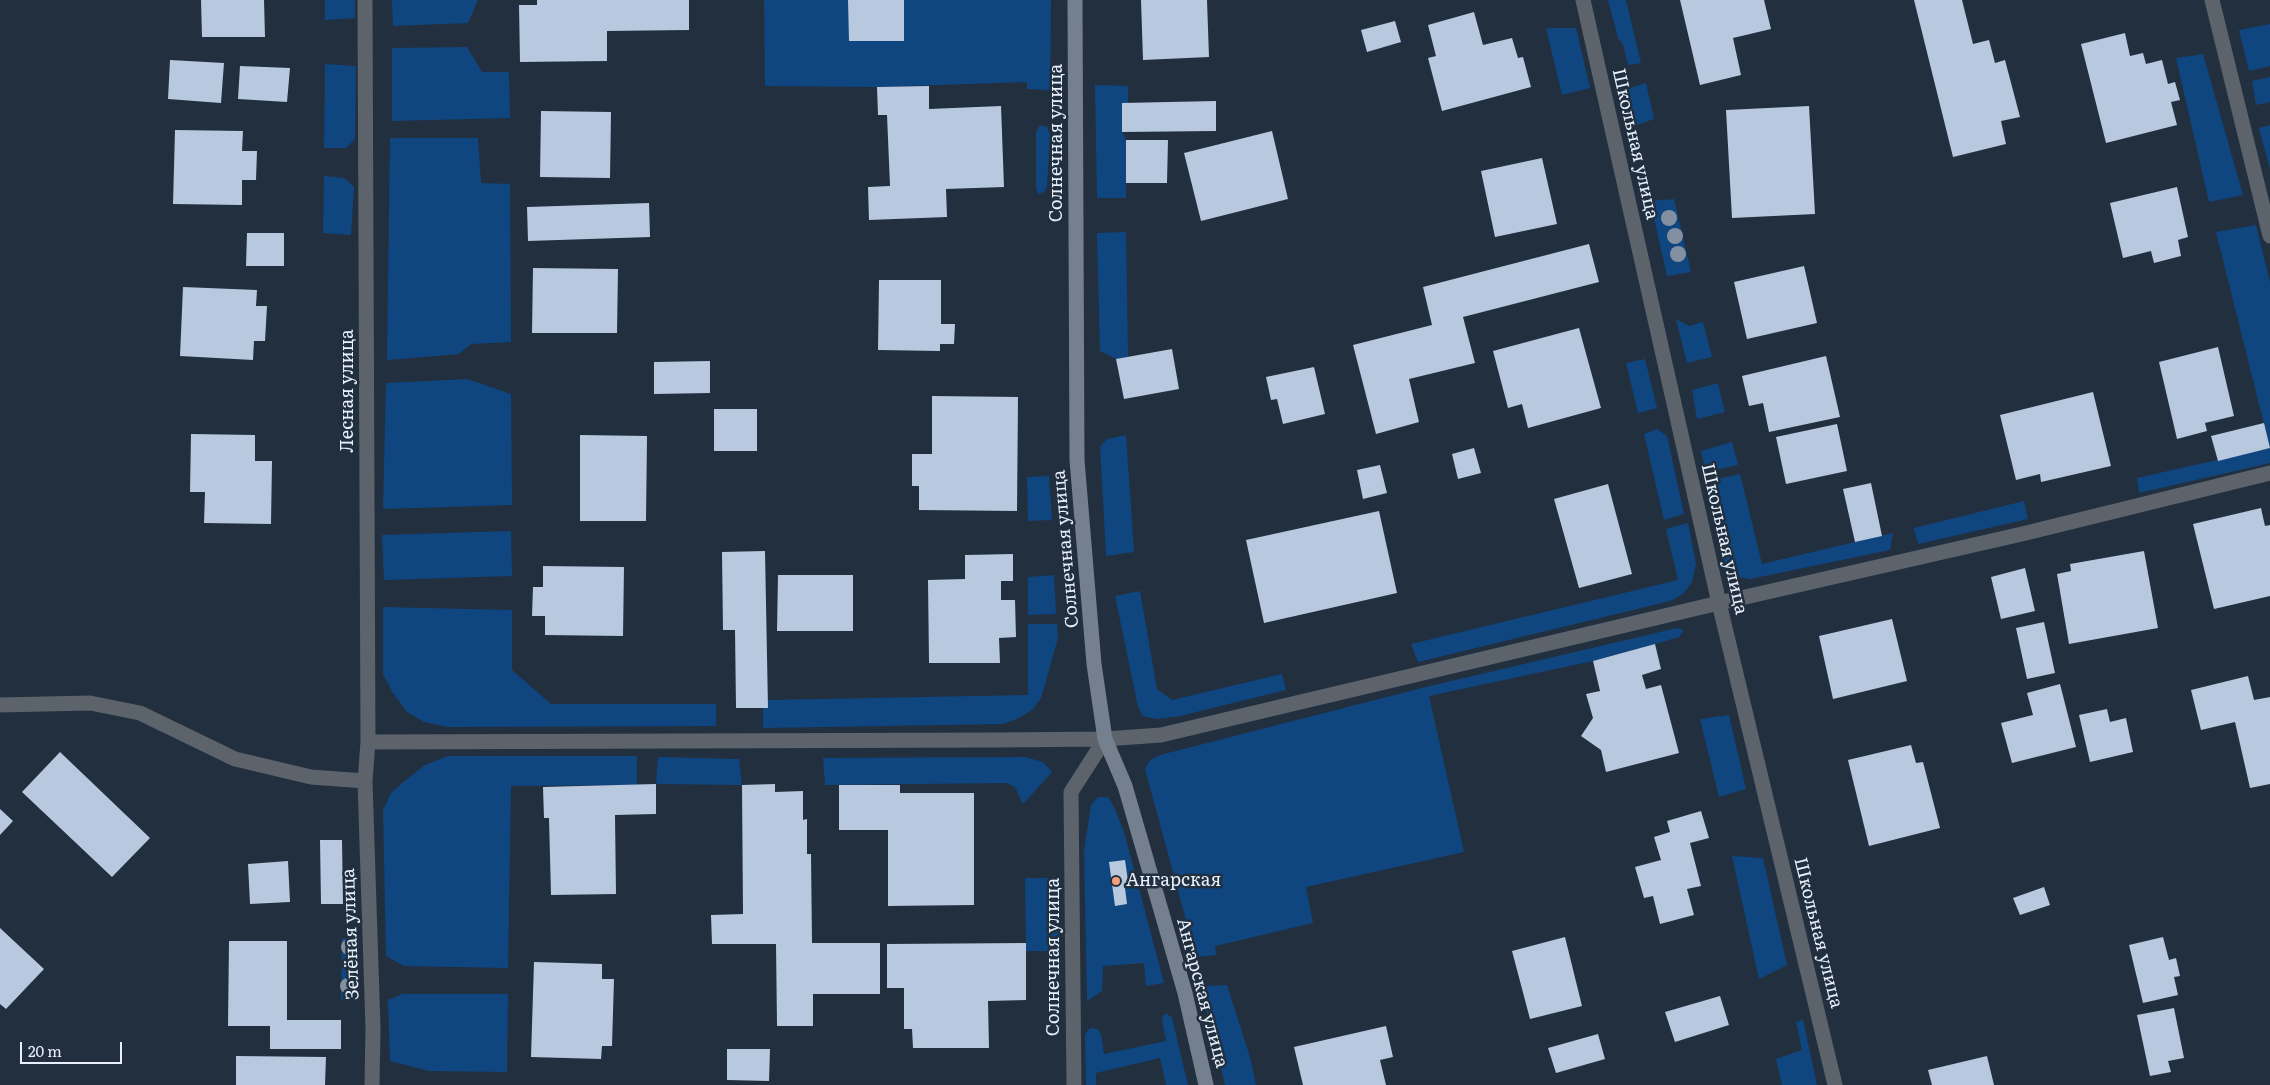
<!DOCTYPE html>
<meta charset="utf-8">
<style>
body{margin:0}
#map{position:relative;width:2270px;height:1085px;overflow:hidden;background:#212f3f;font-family:Literata,serif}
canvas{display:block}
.scale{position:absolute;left:20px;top:1042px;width:102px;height:22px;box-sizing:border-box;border:2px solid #e7f0fb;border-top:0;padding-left:6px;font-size:15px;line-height:18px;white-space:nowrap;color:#e7f0fb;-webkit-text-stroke:4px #212f3f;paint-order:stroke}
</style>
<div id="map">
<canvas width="2270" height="1085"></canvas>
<div class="scale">20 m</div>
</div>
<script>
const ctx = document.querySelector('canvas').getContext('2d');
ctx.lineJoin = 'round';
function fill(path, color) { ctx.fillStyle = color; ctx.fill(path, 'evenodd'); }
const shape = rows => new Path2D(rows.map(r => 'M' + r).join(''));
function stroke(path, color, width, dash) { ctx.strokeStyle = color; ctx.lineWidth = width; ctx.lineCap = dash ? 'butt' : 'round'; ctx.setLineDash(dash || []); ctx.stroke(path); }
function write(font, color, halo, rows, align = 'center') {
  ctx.font = font + ' Literata,serif'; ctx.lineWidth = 5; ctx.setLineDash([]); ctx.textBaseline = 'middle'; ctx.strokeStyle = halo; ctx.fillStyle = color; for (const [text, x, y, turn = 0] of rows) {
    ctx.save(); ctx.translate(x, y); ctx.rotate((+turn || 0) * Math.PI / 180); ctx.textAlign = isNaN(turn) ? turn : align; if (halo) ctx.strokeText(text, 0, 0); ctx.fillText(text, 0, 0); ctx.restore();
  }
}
fill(shape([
 [325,0,355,0,355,18,325,20],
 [392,0,478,0,468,23,393,26],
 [764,0,1051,0,1050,90,1027,89,1027,82,877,87,765,86],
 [1608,0,1626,0,1641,63,1628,65,1623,44,1618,38],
 [2270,24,2270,66,2249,71,2239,30],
 [1546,28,1576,28,1590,88,1562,95],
 [467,47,482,72,509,72,510,118,392,121,392,48],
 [2203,54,2243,195,2209,202,2176,58],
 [325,64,356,66,355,139,346,148,324,148],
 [2270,77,2270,102,2256,105,2252,81],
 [1646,83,1654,119,1634,126,1627,89],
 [1095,85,1128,86,1128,103,1122,104,1122,132,1126,140,1126,198,1097,198],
 [1040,125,1047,127,1050,135,1047,187,1044,192,1038,194,1036,187,1036,132],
 [2270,125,2270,169,2259,128],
 [390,138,478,138,481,183,510,184,511,342,471,344,459,354,387,360],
 [324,176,344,178,354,187,351,235,323,233],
 [1674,199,1691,272,1667,276,1650,201],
 [2256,225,2270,282,2270,463,2139,493,2137,478,2270,448,2216,232],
 [1126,232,1128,357,1116,359,1100,351,1097,233],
 [1676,319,1689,326,1703,322,1712,357,1687,363],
 [1645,359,1657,408,1638,413,1626,363],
 [467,379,511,394,512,505,383,509,386,383],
 [1718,383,1725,412,1697,419,1692,390],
 [1657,429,1667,436,1684,514,1664,520,1644,434],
 [1126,435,1134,552,1106,556,1100,447,1107,439],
 [1732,442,1738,465,1706,472,1701,451],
 [1740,474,1762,564,1893,533,1890,550,1750,579,1739,577,1723,560,1708,489,1709,481],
 [1049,476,1052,520,1028,521,1027,477],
 [2024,501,2028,519,1918,544,1914,528],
 [1688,523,1696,564,1692,582,1683,594,1670,601,1418,662,1411,644,1678,580,1666,529],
 [511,531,512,576,384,580,382,535],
 [1054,575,1056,614,1028,615,1028,577],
 [1140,591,1157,689,1172,700,1282,674,1286,690,1180,716,1157,719,1143,716,1138,707,1115,596],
 [383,607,512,610,512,670,551,704,716,704,716,726,448,727,424,722,407,712,393,693,383,674],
 [1028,624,1057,624,1058,638,1041,698,1032,710,1019,718,1003,724,763,728,763,708,768,700,1028,695],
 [1677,628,1684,630,1679,637,1655,644,1593,661,1429,696,1464,852,1306,887,1313,923,1215,946,1216,955,1196,957,1145,769,1150,760,1160,755,1426,687],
 [1729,715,1746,789,1719,797,1700,719],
 [448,756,637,756,637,785,511,786,508,968,404,966,386,956,383,810,391,793,406,780,425,765],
 [658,757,739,759,742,785,656,784],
 [1025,757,1043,762,1052,772,1023,804,1015,787,1006,783,825,785,823,758],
 [1098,797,1108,797,1114,807,1124,832,1164,983,1146,986,1144,963,1103,966,1102,991,1087,1001,1084,851,1091,805],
 [1732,856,1763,858,1787,965,1759,979],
 [1025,878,1059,878,1058,951,1026,951],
 [342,938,359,939,359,1000,341,1000],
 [1227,985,1250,1057,1256,1085,1225,1085,1200,986],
 [402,994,508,994,507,1072,429,1071,390,1061,388,1000],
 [1166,1013,1172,1018,1188,1085,1166,1085,1160,1058,1096,1073,1096,1085,1086,1085,1085,1035,1088,1030,1092,1028,1097,1029,1101,1034,1104,1054,1166,1041,1162,1021,1163,1016],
 [1803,1020,1817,1085,1782,1085,1776,1059,1802,1050,1796,1022]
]), '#104680');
fill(shape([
 [201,0,264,0,265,37,202,37],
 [537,0,689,0,689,30,607,31,607,61,520,62,519,5,537,5],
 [848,0,904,0,904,41,849,41],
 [1141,0,1207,0,1209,57,1143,60],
 [1680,0,1764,0,1771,29,1733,38,1741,75,1700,85],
 [1914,0,1962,0,1973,44,1989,40,1995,63,2005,60,2020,117,2001,121,2006,144,1953,157],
 [1474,12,1483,45,1512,38,1518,58,1523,57,1531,87,1442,111,1428,58,1436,56,1428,25],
 [1395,21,1401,42,1367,52,1361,30],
 [2125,33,2130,56,2143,53,2146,64,2162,60,2168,84,2175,82,2180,100,2171,102,2177,125,2106,143,2081,44],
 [170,60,224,63,221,103,168,99],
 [240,66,290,68,287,102,238,99],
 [929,86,929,109,1001,106,1004,187,946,189,947,217,869,220,868,187,890,186,887,115,878,115,877,87],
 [1216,101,1216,131,1122,132,1122,103],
 [1809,106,1815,214,1732,218,1726,110],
 [541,111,611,112,610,178,540,177],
 [175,130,243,131,242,151,257,151,256,180,242,180,242,205,173,204],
 [1272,131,1288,199,1201,221,1184,153],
 [1126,140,1168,140,1167,183,1126,183],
 [1542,158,1557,224,1495,237,1481,171],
 [2177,187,2188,237,2178,240,2181,256,2154,263,2151,251,2123,258,2110,203],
 [649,203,650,237,528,241,527,207],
 [247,233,284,233,284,266,246,266],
 [1589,244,1599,282,1463,317,1475,363,1409,379,1419,422,1376,434,1353,345,1432,325,1423,287],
 [1804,266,1817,323,1747,339,1734,282],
 [533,268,618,269,617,333,532,333],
 [879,280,941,280,941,324,955,324,954,344,940,344,940,351,878,350],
 [183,287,257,290,256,306,267,306,265,341,254,341,253,360,180,356],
 [1579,328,1601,408,1528,428,1522,404,1508,408,1493,351],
 [2218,347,2234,416,2205,423,2207,431,2177,439,2159,362],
 [1172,349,1179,389,1124,399,1116,359],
 [1826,356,1840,417,1769,432,1763,403,1749,406,1742,376],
 [710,361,710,393,654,394,654,362],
 [1314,367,1325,414,1283,424,1277,399,1271,400,1266,377],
 [2093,392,2111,466,2041,482,2040,474,2016,480,2000,415],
 [932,396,1018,397,1017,511,919,510,919,486,912,486,912,454,932,454],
 [714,409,757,409,757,451,714,451],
 [2264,423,2270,448,2218,461,2211,436],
 [1837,424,1847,471,1786,484,1776,437],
 [191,434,255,435,255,461,272,461,271,524,204,523,205,492,190,492],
 [580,435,647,436,646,521,580,521],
 [1474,448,1481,473,1458,479,1452,454],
 [1380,465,1387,493,1363,499,1357,470],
 [1871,483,1882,536,1855,542,1843,489],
 [1608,484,1632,574,1579,588,1554,499],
 [2261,508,2265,526,2270,525,2270,596,2214,609,2193,524],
 [1379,511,1397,593,1264,623,1246,540],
 [765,551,768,708,736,708,735,630,723,630,722,552],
 [2144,551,2158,628,2069,644,2057,574,2071,571,2070,564],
 [1013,554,1013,581,1001,581,1001,600,1015,600,1016,637,999,638,1000,663,929,663,928,580,965,579,965,555],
 [543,566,624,567,623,636,545,635,545,616,532,616,533,587,543,587],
 [2025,568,2035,611,2001,619,1991,577],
 [778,575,853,575,853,631,777,631],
 [1892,619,1907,681,1833,699,1819,636],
 [2044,622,2055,673,2027,679,2016,628],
 [1655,644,1661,669,1642,675,1646,689,1661,685,1679,753,1606,772,1601,750,1581,736,1593,718,1586,694,1600,691,1593,661],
 [2248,676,2254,700,2270,697,2270,784,2250,788,2235,722,2201,730,2191,690],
 [2060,684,2076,747,2012,763,2001,723,2033,715,2027,693],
 [2107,709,2110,722,2126,718,2133,752,2090,762,2079,715],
 [1911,745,1916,763,1923,762,1940,828,1869,846,1848,760],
 [60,752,150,838,112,877,22,792],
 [656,784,656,814,615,815,616,894,551,895,549,818,544,818,543,787],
 [775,784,775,792,803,791,803,820,807,819,807,854,811,854,812,943,880,943,880,994,813,994,813,1026,777,1026,776,944,712,944,711,915,743,914,742,785],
 [839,785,900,785,900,793,974,793,974,905,888,906,888,830,839,830],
 [0,809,13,821,0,835],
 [1701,811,1709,838,1690,843,1701,886,1687,889,1694,915,1660,924,1653,896,1644,898,1635,867,1661,860,1654,837,1670,832,1667,821],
 [320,840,342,840,343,904,321,904],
 [1125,860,1129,888,1125,888,1127,904,1115,906,1109,862],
 [288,861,290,902,250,904,248,864],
 [2044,887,2050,905,2020,915,2013,898],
 [0,928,44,969,6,1009,0,1004],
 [1565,937,1582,1006,1530,1019,1512,951],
 [2163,937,2169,960,2176,958,2180,976,2174,977,2178,995,2143,1003,2129,945],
 [229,941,287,941,287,1020,341,1020,341,1049,270,1049,270,1026,228,1026],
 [1026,943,1026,1000,988,1001,989,1048,913,1048,912,1029,904,1029,904,988,887,988,887,944],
 [534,962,602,964,602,979,614,979,612,1046,602,1046,601,1059,531,1057],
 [1720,996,1729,1025,1675,1042,1665,1012],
 [2174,1008,2184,1058,2168,1061,2171,1072,2150,1076,2137,1015],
 [1386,1026,1393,1057,1380,1060,1386,1085,1303,1085,1294,1047],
 [1598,1034,1605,1059,1556,1073,1548,1048],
 [727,1049,770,1049,769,1081,727,1080],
 [236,1056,326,1057,325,1085,236,1085],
 [1987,1056,1994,1085,1932,1085,1928,1070]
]), '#b8c9df');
stroke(shape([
 [365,0,368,742,365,781,373,1028,372,1085],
 [1583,0,1719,603,1835,1085],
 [2212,0,2270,236],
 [0,705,90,703,140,713,235,759,311,777,365,781],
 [368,742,998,740,1105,739,1161,735,1719,603,2022,534,2270,473],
 [1074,1085,1071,792,1105,739]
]), '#5c636b', 15);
stroke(shape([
 [1075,0,1077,460,1094,664,1105,739,1125,786,1185,993,1206,1085]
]), '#75808e', 15);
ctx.fillStyle = '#8290a1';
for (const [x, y] of [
 [1669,218],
 [1675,236],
 [1678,254],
 [349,947],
 [348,986]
]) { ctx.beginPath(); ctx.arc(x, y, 8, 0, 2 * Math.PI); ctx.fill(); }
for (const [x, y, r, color] of [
 [1116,881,5,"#f2a17e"]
]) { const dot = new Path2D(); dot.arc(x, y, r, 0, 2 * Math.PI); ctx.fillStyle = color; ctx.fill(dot); stroke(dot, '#212f3f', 2); }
write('18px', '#e7f0fb', '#212f3f', [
 ["Солнечная улица",1057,143,-90],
 ["Школьная улица",1635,144,77],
 ["Лесная улица",348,391,-90],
 ["Школьная улица",1724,539,77],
 ["Солнечная улица",1066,549,-95],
 ["Школьная улица",1818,933,76],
 ["Зелёная улица",351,934,-92],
 ["Солнечная улица",1054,957,-90],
 ["Ангарская улица",1202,993,75]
]);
write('18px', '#e7f0fb', '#212f3f', [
 ["Ангарская",1126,881]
], 'left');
</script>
